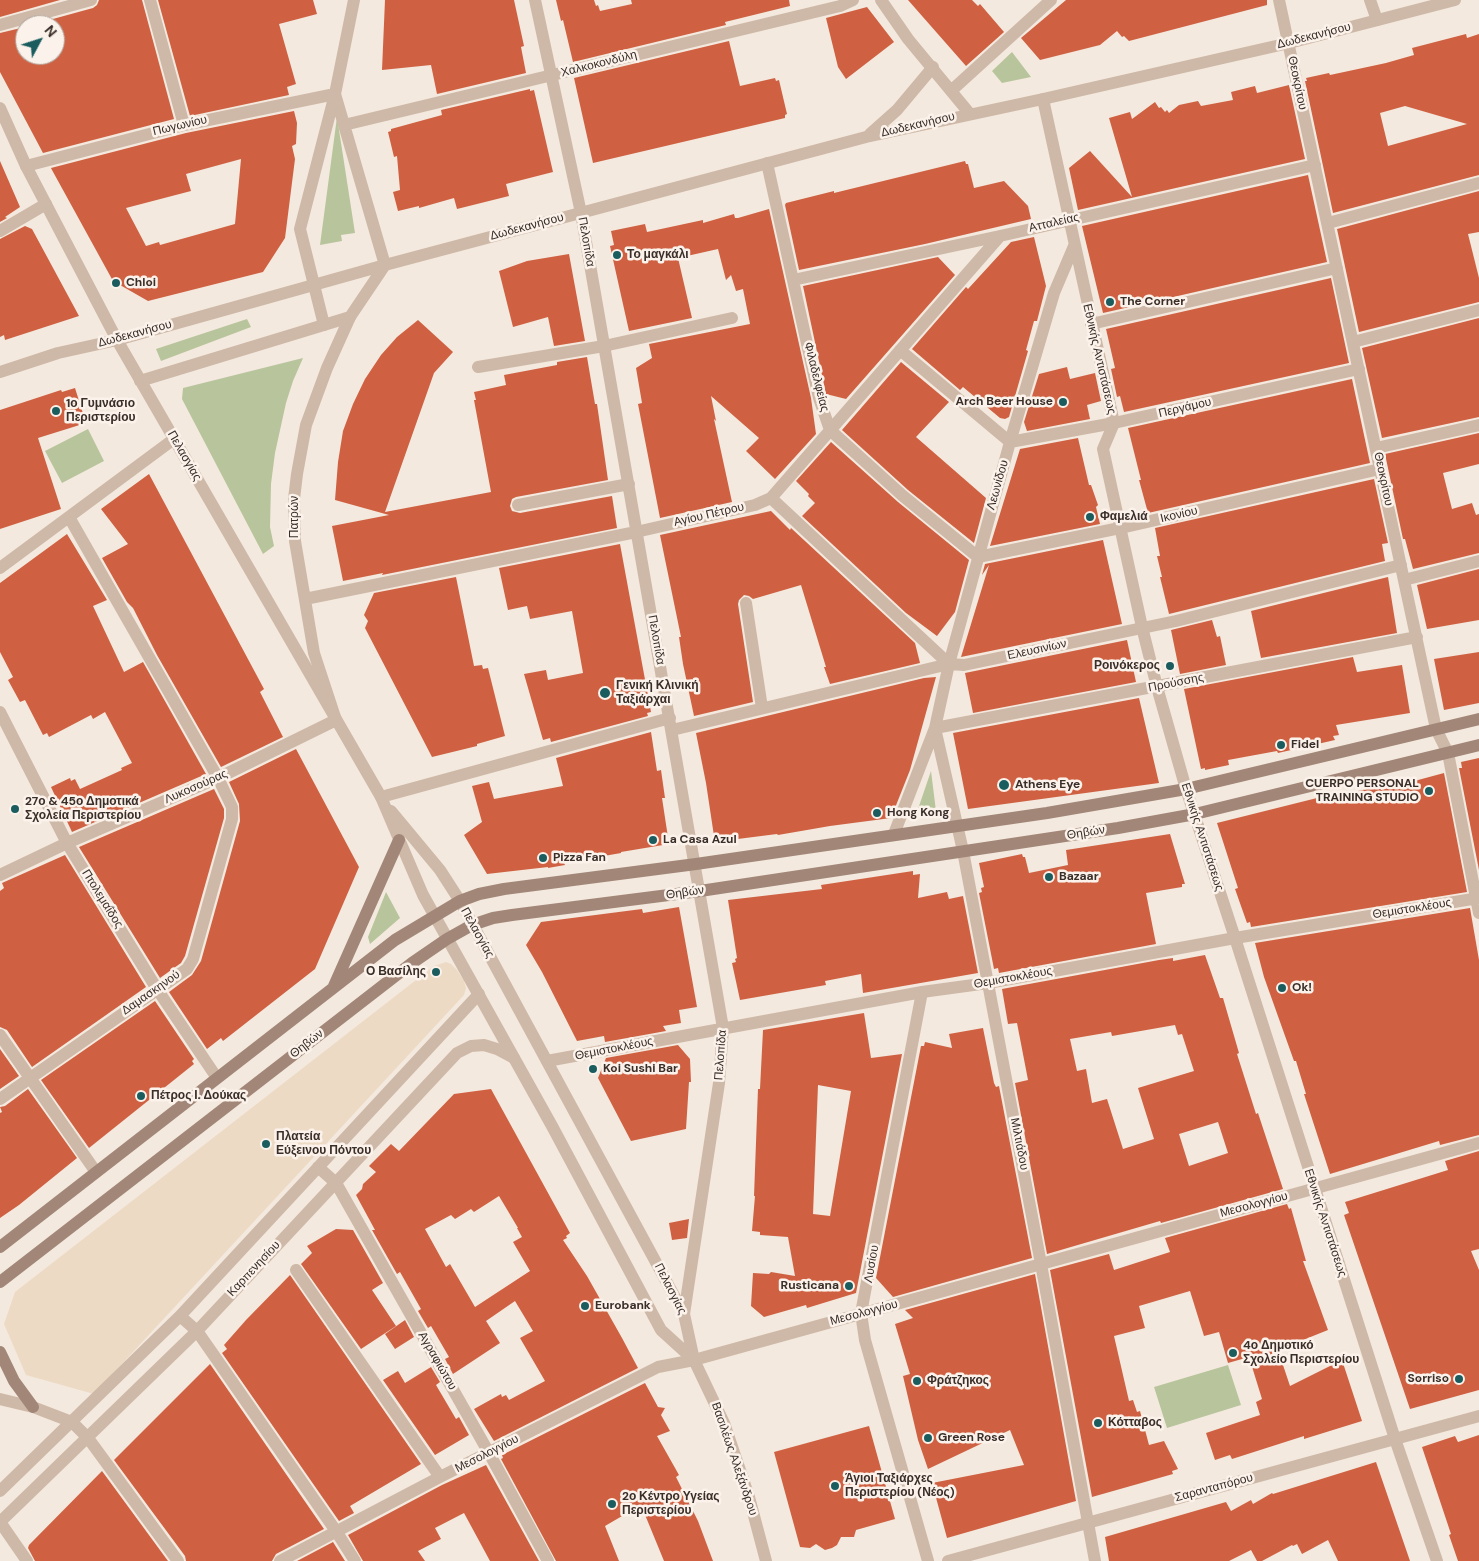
<!DOCTYPE html>
<meta charset="utf-8">
<style>
body{margin:0}
#map{position:relative;width:1479px;height:1561px;overflow:hidden;background:#f4e9de;font-family:"DM Sans",sans-serif}
canvas{display:block}
.north{position:absolute;left:15px;top:15px;width:50px;height:50px;box-sizing:border-box;background:#fbf3eb;border:1px solid #aea49d;border-radius:50%;rotate:50deg;font-size:14px;font-weight:700;line-height:20px;text-align:center;color:#3a2e29}
.north::after{content:'';display:block;margin:auto;width:18px;height:22px;background:#1b5c5f;clip-path:polygon(50% 0,100% 100%,50% 72%,0 100%)}
</style>
<div id="map">
<canvas width="1479" height="1561"></canvas>
<div class="north">N</div>
</div>
<script>
const ctx = document.querySelector('canvas').getContext('2d');
ctx.lineJoin = 'round';
function fill(path, color) { ctx.fillStyle = color; ctx.fill(path, 'evenodd'); }
const shape = rows => new Path2D(rows.map(r => 'M' + r).join(''));
function stroke(path, color, width, dash) { ctx.strokeStyle = color; ctx.lineWidth = width; ctx.lineCap = dash ? 'butt' : 'round'; ctx.setLineDash(dash || []); ctx.stroke(path); }
function write(font, color, halo, rows, align = 'center') {
  ctx.font = font + ' "DM Sans",sans-serif'; ctx.lineWidth = 5; ctx.setLineDash([]); ctx.textBaseline = 'middle'; ctx.strokeStyle = halo; ctx.fillStyle = color; for (const [text, x, y, turn = 0] of rows) {
    ctx.save(); ctx.translate(x, y); ctx.rotate((+turn || 0) * Math.PI / 180); ctx.textAlign = isNaN(turn) ? turn : align; if (halo) ctx.strokeText(text, 0, 0); ctx.fillText(text, 0, 0); ctx.restore();
  }
}
fill(shape([
 [1012,52,1031,77,1002,83,992,71],
 [337,117,355,233,341,235,342,241,320,245],
 [247,319,251,327,161,361,156,349],
 [303,358,293,381,286,403,275,453,271,484,270,527,274,546,263,554,182,399,183,388],
 [88,429,104,461,62,483,45,451],
 [931,771,936,811,917,812],
 [386,892,400,918,370,944,368,937],
 [1228,1365,1241,1405,1167,1428,1154,1387]
]), '#b8c59c');
fill(shape([
 [446,962,451,964,457,970,464,981,466,988,464,995,94,1394,26,1375,4,1324,15,1292,434,966]
]), '#eddac4');
fill(shape([
 [0,0,60,0,0,17],
 [99,0,142,0,174,119,43,153,0,72,0,33,25,27,25,55,55,55,55,25,31,25,93,8,97,5],
 [158,0,313,0,317,14,279,24,296,84,287,87,289,95,190,116],
 [385,0,514,0,524,46,521,47,526,73,437,94,431,65,382,70],
 [556,0,594,0,596,6,598,5,600,11,632,4,631,0,789,0,790,6,725,22,726,25,573,62,563,20,561,21],
 [908,0,972,0,978,6,980,4,1004,32,966,66],
 [1066,0,1267,0,1267,5,1129,41,1124,36,1122,37,1117,31,1100,45,1040,60,1021,38],
 [867,7,894,42,846,79,838,67,826,18],
 [1466,34,1467,38,1479,34,1479,175,1333,213,1305,81,1307,81,1306,78,1329,73,1330,75,1386,63,1414,55,1412,48],
 [1405,106,1467,124,1388,146,1380,113],
 [729,41,740,86,775,78,776,81,779,80,787,114,785,115,785,118,593,163,574,78],
 [1289,85,1305,159,1078,210,1069,168,1090,151,1132,197,1109,118,1130,112,1132,119,1155,102,1159,108,1161,107,1165,112,1167,110,1169,113,1179,105,1198,101,1201,106,1233,100,1231,92,1255,86,1257,93],
 [530,89,530,91,534,90,553,172,506,184,509,196,457,209,454,198,419,208,419,206,398,211,393,192,400,190,397,156,394,157,388,132,391,131,391,129,442,115,441,110],
 [294,111,297,123,296,144,292,146,295,159,285,238,263,272,148,301,113,281,52,170,51,168,186,133],
 [241,159,235,224,160,245,159,242,146,246,126,208,191,191,186,174],
 [0,161,20,207,5,217,7,218,0,222],
 [965,161,966,164,968,164,974,188,1004,181,1028,206,1031,219,925,244,799,270,785,205,786,203,834,191,834,193],
 [1308,175,1327,262,1103,313,1082,226],
 [1479,191,1479,232,1468,234,1479,278,1479,302,1359,332,1337,229],
 [769,209,811,398,816,434,775,479,746,451,759,438,711,396,716,421,714,419,732,502,660,518,638,404,642,403,636,368,652,358,649,344,750,324,743,289,736,291,731,275,726,280,718,249,678,258,692,318,629,331,610,246,614,245,611,231,645,224,647,232,703,220,703,223,734,214,735,218,738,218],
 [25,226,32,229,79,316,5,340,4,335,0,337,0,239],
 [1034,237,1046,286,1037,321,1034,321,1026,350,1028,351,1009,417,1005,419,1000,418,963,387,960,390,912,349,966,287,968,289,1011,242],
 [569,254,585,341,554,346,548,317,513,327,499,271,527,261],
 [938,257,955,275,846,399,826,394,803,286],
 [1331,278,1349,363,1124,412,1120,396,1117,397,1111,369,1115,368,1106,329],
 [1479,318,1479,417,1382,438,1362,348],
 [418,320,453,352,434,373,385,512,491,492,474,400,476,400,474,392,506,385,504,375,557,365,557,362,587,357,595,404,597,404,608,480,516,497,512,499,510,506,512,511,520,513,612,496,617,528,382,575,383,573,343,581,332,526,389,515,335,500,338,462,343,431,353,404,365,379,381,355,397,337],
 [901,362,949,402,916,437,986,498,974,543,908,490,842,430],
 [1067,367,1070,379,1095,373,1101,401,1087,405,1090,419,1027,431,1024,422,1039,374],
 [1352,379,1370,463,1148,513,1139,480,1141,480,1128,428],
 [75,388,86,423,38,438,61,509,0,529,0,410,61,390,62,392],
 [1479,433,1479,464,1443,473,1452,509,1472,503,1476,515,1479,514,1479,553,1413,569,1405,539,1403,539,1385,454],
 [1078,438,1089,485,1091,485,1098,505,1096,507,1100,524,990,546,1020,449],
 [831,442,898,502,969,560,955,612,937,636,906,613,802,516,815,503,808,496,809,494,796,481],
 [149,474,264,689,260,692,283,737,221,767,157,655,133,608,127,602,102,558,128,544,101,509],
 [1374,479,1388,543,1382,544,1385,561,1169,614,1160,577,1162,577,1157,556,1160,556,1155,528],
 [771,511,790,530,791,528,915,643,920,663,830,684,824,667,826,667,801,585,753,599,749,596,744,595,739,600,738,604,753,702,694,716,683,664,679,637,681,637,660,535],
 [67,534,107,600,93,606,124,672,143,662,206,774,72,832,51,787,70,778,71,781,75,779,80,789,122,770,121,768,132,763,105,712,93,719,91,715,49,737,47,733,43,735,25,700,20,702,8,680,13,677,0,652,0,583],
 [1103,540,1122,624,961,657,989,565,982,575,985,564],
 [620,544,651,712,647,713,648,716,551,742,550,738,543,740,524,674,546,670,548,680,583,673,572,611,530,619,527,606,508,610,499,568],
 [1479,569,1479,620,1427,629,1417,585],
 [456,577,474,666,482,665,483,669,488,668,505,736,477,744,477,746,432,757,365,628,368,621,364,615,374,593],
 [1388,577,1397,633,1261,658,1251,611],
 [1212,620,1217,637,1220,636,1226,665,1180,674,1171,630],
 [1127,640,1136,682,973,713,965,673],
 [1479,652,1479,703,1444,710,1434,659],
 [1353,657,1357,672,1402,665,1410,713,1336,725,1339,735,1333,736,1335,740,1278,753,1277,751,1228,760,1229,765,1205,770,1205,768,1201,769,1184,689],
 [936,677,910,770,891,818,830,826,778,835,777,834,722,841,714,836,706,783,696,733,924,678],
 [1139,698,1159,783,968,809,953,733],
 [651,732,657,771,661,770,665,798,662,798,669,844,621,852,621,853,564,863,565,865,548,868,548,867,487,874,464,835,482,822,472,786,489,782,494,799,563,786,556,758],
 [296,749,359,867,315,969,223,1041,221,1038,207,1049,169,992,192,975,201,961,240,821,239,804,229,782],
 [1479,758,1479,870,1459,768,1462,768,1461,762],
 [1444,773,1467,892,1251,927,1250,922,1247,923,1235,889,1238,888,1217,823,1325,796,1326,798,1381,786,1381,790],
 [214,789,224,809,224,818,185,956,181,963,160,978,79,847],
 [1170,834,1185,884,1182,884,1182,887,1146,893,1156,944,999,973,998,968,994,969,979,893,982,892,981,888,984,887,979,863,1022,854,1023,857,1025,857,1029,873,1068,865,1066,850],
 [65,855,146,987,32,1067,7,1030,0,1027,0,891,4,888,2,883],
 [913,871,913,875,920,874,918,898,947,892,949,899,963,896,978,973,863,993,861,974,825,981,826,985,740,1000,732,963,736,962,735,959,737,958,728,900,822,889,821,885],
 [679,907,697,1007,679,1010,681,1023,663,1026,666,1031,605,1042,604,1036,577,1041,542,972,526,945,541,922,642,909,643,913],
 [1470,908,1479,960,1479,1135,1440,1145,1439,1141,1330,1174,1304,1094,1306,1094,1296,1061,1294,1061,1264,977,1255,943],
 [1205,955,1220,998,1223,998,1239,1053,1237,1054,1256,1114,1258,1113,1283,1189,1161,1223,1160,1221,1047,1254,1015,1083,1028,1080,1017,1023,1008,1024,1002,989,1159,960,1173,958,1173,961],
 [1175,1025,1178,1035,1182,1034,1194,1071,1138,1088,1154,1139,1123,1149,1107,1099,1092,1103,1086,1069,1077,1071,1070,1039,1111,1032,1112,1036],
 [1218,1122,1228,1153,1189,1166,1179,1134],
 [155,1001,194,1059,192,1061,194,1064,89,1148,41,1080],
 [864,1013,871,1058,902,1054,856,1293,807,1308,806,1305,764,1317,751,1306,753,1273,769,1274,771,1272,795,1276,788,1237,760,1235,760,1232,752,1231,755,1196,754,1196,758,1089,760,1089,763,1030],
 [818,1085,851,1091,830,1216,813,1214],
 [983,1028,994,1083,996,1087,999,1086,1032,1258,893,1297,876,1278,921,1046,924,1046,925,1042,952,1048,949,1034],
 [678,1045,690,1059,691,1082,689,1082,686,1129,631,1141,598,1078,606,1058],
 [0,1049,19,1076,0,1089],
 [28,1089,77,1158,19,1205,0,1218,0,1113,2,1112,0,1107,5,1106],
 [491,1089,570,1233,566,1236,567,1238,563,1240,587,1276,622,1338,638,1368,494,1441,474,1409,501,1394,502,1397,506,1395,509,1400,545,1381,520,1338,533,1331,515,1301,486,1321,500,1343,453,1374,445,1359,449,1357,431,1326,428,1328,418,1311,421,1309,400,1272,397,1274,372,1230,375,1230,356,1195,362,1189,363,1184,376,1172,369,1166,391,1144,399,1151,454,1094],
 [499,1196,518,1228,517,1228,522,1237,513,1242,530,1271,475,1307,450,1264,446,1267,425,1229,451,1215,455,1219,471,1209,474,1212],
 [1479,1151,1479,1249,1471,1251,1479,1270,1479,1390,1410,1409,1344,1215,1349,1213,1345,1202,1448,1170,1445,1161],
 [1287,1204,1289,1209,1291,1208,1306,1261,1303,1261,1328,1330,1278,1350,1290,1386,1342,1360,1362,1421,1304,1439,1304,1436,1232,1459,1230,1455,1215,1460,1206,1433,1260,1415,1256,1402,1262,1399,1249,1357,1228,1363,1219,1332,1204,1336,1190,1291,1139,1306,1145,1328,1114,1336,1129,1401,1133,1400,1137,1412,1140,1411,1149,1445,1164,1441,1178,1469,1172,1471,1173,1474,1092,1497,1050,1270,1109,1254,1114,1270,1170,1252,1165,1238],
 [689,1219,687,1238,672,1240,669,1223],
 [336,1229,353,1230,383,1283,372,1290,396,1326,361,1349,301,1264,312,1253,307,1246],
 [1035,1274,1076,1501,947,1538,932,1483,1024,1465,1010,1430,928,1469,918,1440,903,1376,910,1374,895,1324,913,1318,905,1310],
 [290,1275,421,1464,350,1506,354,1513,339,1521,222,1353,227,1349,224,1345,246,1320],
 [405,1320,414,1337,395,1349,385,1334],
 [210,1364,324,1529,276,1554,272,1561,186,1561,185,1556,114,1460],
 [431,1367,440,1382,436,1385,456,1419,459,1417,469,1435,435,1455,383,1380,398,1371,405,1383],
 [645,1383,658,1407,665,1408,661,1415,670,1431,657,1436,679,1475,676,1477,698,1521,713,1561,664,1561,641,1505,605,1526,619,1561,556,1561,501,1459,503,1458,502,1455],
 [869,1426,895,1519,856,1530,854,1537,841,1537,837,1545,832,1548,825,1550,816,1544,810,1548,800,1547,774,1452],
 [1479,1435,1479,1561,1458,1561,1449,1535,1451,1534,1422,1447,1455,1436,1458,1442],
 [1376,1462,1410,1561,1338,1561,1328,1540,1302,1554,1297,1544,1293,1546,1292,1545,1262,1561,1257,1561,1251,1550,1229,1561,1109,1561,1105,1537,1226,1502,1231,1511,1251,1500,1253,1504,1272,1493,1273,1494],
 [486,1465,539,1561,490,1561,464,1513,435,1528,441,1539,418,1551,425,1561,363,1561,348,1535,442,1485],
 [102,1471,168,1561,35,1561,28,1548,29,1545],
 [333,1542,345,1561,297,1561]
]), '#cf6142');
stroke(shape([
 [1043,99,1114,423,1103,449,1142,627,1157,687,1186,789,1235,938,1395,1439,1437,1561],
 [1010,442,1054,293,1074,246]
]), '#ceb9a8', 12);
stroke(shape([
 [150,0,184,125],
 [535,0,581,213,723,1028,719,1083,684,1314],
 [881,0,908,39,970,114],
 [1279,0,1436,729,1448,753,1479,913],
 [1370,0,1377,20],
 [0,25,91,0],
 [952,90,1051,0],
 [335,94,385,265],
 [344,125,840,6,853,0],
 [767,163,819,398,830,430,903,496,978,557],
 [26,166,184,125,335,94],
 [1328,223,1479,183],
 [0,231,46,204],
 [793,280,1000,236,1315,165],
 [1091,324,1337,268],
 [324,325,300,229,335,94,354,0],
 [1353,342,1479,310],
 [900,350,1010,442],
 [478,367,604,346,732,318],
 [0,372,58,353,117,340],
 [1010,442,1114,423,1359,369],
 [1376,448,1479,425],
 [771,498,949,664],
 [518,505,629,484],
 [978,557,1120,528,1380,469],
 [0,568,174,439],
 [1404,580,1479,561],
 [305,599,636,532,755,505,771,498,1000,236],
 [746,603,762,708],
 [0,712,67,843,157,989,217,1078],
 [935,728,963,851,1041,1264,1095,1561],
 [935,728,1417,637],
 [672,730,949,664,964,665,1176,621,1401,565],
 [381,797,670,718],
 [894,834,935,728,949,664,1010,442],
 [0,875,67,843,218,778,336,720,314,653,295,541,294,499,297,474,306,425,327,368,350,317],
 [922,992,861,1313,865,1340,928,1561],
 [0,1035,96,1172],
 [547,1061,922,992,988,983,1235,938,1479,898],
 [0,1099,187,969,193,959,232,819,232,807,218,778,69,517],
 [318,1167,336,1183,489,1453,548,1561],
 [296,1270,440,1477],
 [180,1316,197,1331,336,1531,355,1561],
 [0,1399,33,1407,72,1422,88,1438,178,1561],
 [0,1491,180,1316,479,994],
 [27,1561,0,1522,197,1331,457,1053,471,1046,484,1045,497,1049,514,1058],
 [280,1561,440,1477,658,1367,694,1360,1479,1143]
]), '#ceb9a8', 12);
stroke(shape([
 [0,108,26,166,117,340,381,797,423,895,552,1126,661,1330,694,1360],
 [870,134,897,110,933,67],
 [117,340,385,265,866,137,1043,99,1289,43,1455,0],
 [140,381,350,317,385,265],
 [391,811,440,870,460,901,684,1314,694,1360,724,1423,749,1497,766,1561],
 [948,1561,1479,1416]
]), '#ceb9a8', 12);
stroke(shape([
 [334,986,399,840],
 [0,1247,395,940,460,901,479,894,504,889,696,864,1047,813,1186,789,1479,719],
 [0,1282,412,963,447,939,472,925,493,918,512,915,700,891,1118,828,1195,814,1479,745],
 [0,1352,14,1381,33,1407]
]), '#a28779', 12);
for (const [x, y, r, color] of [
 [617,255,5,"#1b5c5f"],
 [116,283,5,"#1b5c5f"],
 [1110,302,5,"#1b5c5f"],
 [1063,402,5,"#1b5c5f"],
 [56,411,5,"#1b5c5f"],
 [1090,517,5,"#1b5c5f"],
 [1170,666,5,"#1b5c5f"],
 [605,693,6,"#1b5c5f"],
 [1281,745,5,"#1b5c5f"],
 [1004,785,6,"#1b5c5f"],
 [1429,791,5,"#1b5c5f"],
 [15,809,5,"#1b5c5f"],
 [877,813,5,"#1b5c5f"],
 [653,840,5,"#1b5c5f"],
 [543,858,5,"#1b5c5f"],
 [1049,877,5,"#1b5c5f"],
 [436,972,5,"#1b5c5f"],
 [1282,988,5,"#1b5c5f"],
 [593,1069,5,"#1b5c5f"],
 [141,1096,5,"#1b5c5f"],
 [266,1144,5,"#1b5c5f"],
 [849,1286,5,"#1b5c5f"],
 [585,1306,5,"#1b5c5f"],
 [1233,1353,5,"#1b5c5f"],
 [1459,1379,5,"#1b5c5f"],
 [917,1381,5,"#1b5c5f"],
 [1098,1423,5,"#1b5c5f"],
 [928,1438,5,"#1b5c5f"],
 [835,1486,5,"#1b5c5f"],
 [612,1504,5,"#1b5c5f"]
]) { const dot = new Path2D(); dot.arc(x, y, r, 0, 2 * Math.PI); ctx.fillStyle = color; ctx.fill(dot); stroke(dot, '#fbf3eb', 2); }
write('12px', '#3a2e29', '#fbf3eb', [
 ["Δωδεκανήσου",1314,36,-14],
 ["Χαλκοκονδύλη",599,64,-14],
 ["Θεοκρίτου",1297,83,78],
 ["Δωδεκανήσου",918,125,-13],
 ["Πωγωνίου",180,126,-13],
 ["Ατταλείας",1054,223,-13],
 ["Δωδεκανήσου",527,227,-15],
 ["Πελοπίδα",586,242,80],
 ["Δωδεκανήσου",135,334,-15],
 ["Εθνικής Αντιστάσεως",1099,359,77],
 ["Φιλαδελφείας",816,377,76],
 ["Περγάμου",1185,408,-13],
 ["Πελασγίας",184,456,60],
 ["Θεοκρίτου",1383,479,78],
 ["Λεωνίδου",998,485,-74],
 ["Αγίου Πέτρου",709,515,-13],
 ["Ικονίου",1179,515,-13],
 ["Πατρών",295,517,-90],
 ["Πελοπίδα",656,640,80],
 ["Ελευσινίων",1037,650,-12],
 ["Προύσσης",1176,683,-11],
 ["Λυκοσούρας",196,787,-24],
 ["Θηβών",1086,833,-9],
 ["Εθνικής Αντιστάσεως",1202,837,72],
 ["Θηβών",685,893,-8],
 ["Πτολεμαΐδος",102,899,58],
 ["Θεμιστοκλέους",1412,909,-9],
 ["Πελασγίας",477,933,61],
 ["Θεμιστοκλέους",1013,978,-10],
 ["Δαμασκηνού",151,993,-35],
 ["Θηβών",307,1044,-38],
 ["Θεμιστοκλέους",614,1049,-11],
 ["Πελοπίδα",721,1055,-86],
 ["Μιλτιάδου",1019,1144,79],
 ["Μεσολογγίου",1254,1205,-15],
 ["Εθνικής Αντιστάσεως",1325,1223,72],
 ["Λυσίου",872,1264,-80],
 ["Καρπενησίου",254,1269,-47],
 ["Πελασγίας",670,1289,63],
 ["Μεσολογγίου",864,1313,-15],
 ["Αγραφιώτου",437,1361,60],
 ["Μεσολογγίου",487,1454,-27],
 ["Βασιλέως Αλεξάνδρου",734,1459,71],
 ["Σαρανταπόρου",1214,1488,-15]
]);
write('bold 12px', '#3a2e29', '#fbf3eb', [
 ["Το μαγκάλι",627,255],
 ["Chloi",126,283],
 ["The Corner",1120,302],
 ["Arch Beer House",1053,402,"right"],
 ["1ο Γυμνάσιο",66,404],
 ["Περιστερίου",66,418],
 ["Φαμελιά",1100,517],
 ["Ροινόκερος",1160,666,"right"],
 ["Γενική Κλινική",616,686],
 ["Ταξιάρχαι",616,700],
 ["Fidel",1291,745],
 ["CUERPO PERSONAL",1419,784,"right"],
 ["TRAINING STUDIO",1419,798,"right"],
 ["Athens Eye",1015,785],
 ["27ο & 45ο Δημοτικά",25,802],
 ["Σχολεία Περιστερίου",25,816],
 ["Hong Kong",887,813],
 ["La Casa Azul",663,840],
 ["Pizza Fan",553,858],
 ["Bazaar",1059,877],
 ["Ο Βασίλης",426,972,"right"],
 ["Ok!",1292,988],
 ["Koi Sushi Bar",603,1069],
 ["Πέτρος Ι. Δούκας",151,1096],
 ["Πλατεία",276,1137],
 ["Εύξεινου Πόντου",276,1151],
 ["Rusticana",839,1286,"right"],
 ["Eurobank",595,1306],
 ["4ο Δημοτικό",1243,1346],
 ["Σχολείο Περιστερίου",1243,1360],
 ["Sorriso",1449,1379,"right"],
 ["Φράτζηκος",927,1381],
 ["Κότταβος",1108,1423],
 ["Green Rose",938,1438],
 ["Άγιοι Ταξιάρχες",845,1479],
 ["Περιστερίου (Νέος)",845,1493],
 ["2ο Κέντρο Υγείας",622,1497],
 ["Περιστερίου",622,1511]
], 'left');
</script>
